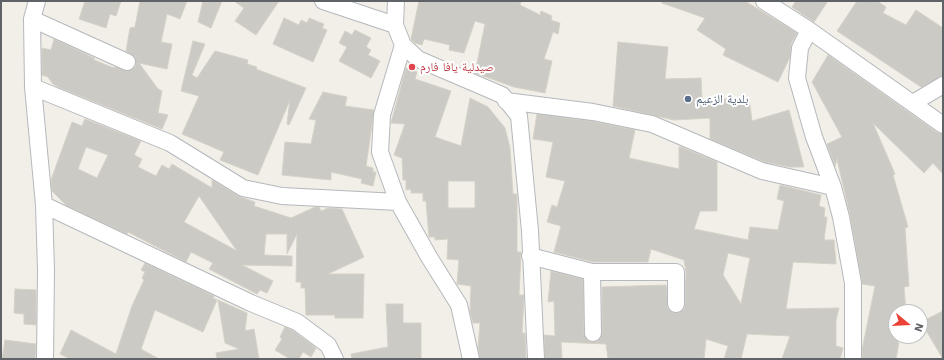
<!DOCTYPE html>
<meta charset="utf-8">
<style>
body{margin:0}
#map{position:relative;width:944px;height:360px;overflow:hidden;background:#f1efe8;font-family:"Work Sans",sans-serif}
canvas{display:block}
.frame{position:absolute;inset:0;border:2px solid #5f6368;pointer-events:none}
.north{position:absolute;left:888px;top:304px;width:40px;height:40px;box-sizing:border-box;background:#fff;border:1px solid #bfc1c3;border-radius:50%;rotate:108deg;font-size:11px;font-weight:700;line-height:16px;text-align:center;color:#5f6368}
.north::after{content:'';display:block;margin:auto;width:14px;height:18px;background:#ea4335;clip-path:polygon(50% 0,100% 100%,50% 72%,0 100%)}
</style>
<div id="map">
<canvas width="944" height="360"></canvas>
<div class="frame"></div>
<div class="north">N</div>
</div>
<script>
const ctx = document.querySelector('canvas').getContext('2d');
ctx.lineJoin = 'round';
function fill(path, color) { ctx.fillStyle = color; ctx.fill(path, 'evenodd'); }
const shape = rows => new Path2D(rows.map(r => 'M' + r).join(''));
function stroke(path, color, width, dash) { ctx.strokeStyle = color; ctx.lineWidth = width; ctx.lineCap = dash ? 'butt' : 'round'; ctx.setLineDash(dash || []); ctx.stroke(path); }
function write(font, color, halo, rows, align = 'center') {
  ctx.font = font + ' "Work Sans","Noto Naskh Arabic",sans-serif'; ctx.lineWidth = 4; ctx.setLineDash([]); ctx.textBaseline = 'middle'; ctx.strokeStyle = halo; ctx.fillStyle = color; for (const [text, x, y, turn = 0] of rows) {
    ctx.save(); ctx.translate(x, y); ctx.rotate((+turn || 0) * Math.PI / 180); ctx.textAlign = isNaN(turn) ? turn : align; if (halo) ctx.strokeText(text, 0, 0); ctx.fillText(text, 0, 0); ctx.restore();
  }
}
const building = shape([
 [85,1,121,1,116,16,110,14,106,28,79,19,85,1],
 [140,1,187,1,180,19,167,14,161,42,172,44,167,69,139,63,158,89,162,91,158,113,168,115,162,129,60,88,53,84,48,77,42,75,42,48,51,50,54,39,94,58,94,60,114,68,115,67,128,71,133,69,136,66,135,57,126,51,130,28,135,27,140,1],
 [203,1,222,1,211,28,198,22,203,1],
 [234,1,279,1,256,35,235,21,244,8,234,1],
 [419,1,521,1,520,5,540,15,541,11,552,16,551,20,560,23,558,34,553,32,544,59,552,61,545,93,514,87,475,73,485,24,475,21,464,53,449,50,450,45,424,39,422,45,415,43,411,39,419,1],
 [662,1,745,1,797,33,791,44,790,57,778,82,723,55,726,49,697,30,705,18,662,3,662,1],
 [796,1,828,1,814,22,792,7,796,1],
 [857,1,877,1,886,7,883,13,906,25,916,10,943,28,943,76,921,87,837,31,857,1],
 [284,18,299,25,301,20,307,23,309,18,324,24,322,28,327,30,313,62,273,44,284,18],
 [355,30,371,38,366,47,371,50,368,55,380,61,371,78,339,61,347,47,339,43,345,31,352,35,355,30],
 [193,41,205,44,192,75,197,78,215,51,248,60,247,64,257,67,256,69,306,88,289,125,287,124,290,100,258,175,220,160,224,152,182,134,199,96,181,91,193,41],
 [618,42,668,47,665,79,701,78,702,100,749,98,752,121,789,110,804,167,790,167,765,162,710,139,710,118,674,120,613,106,618,42],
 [828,55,938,133,943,134,943,174,933,163,924,173,873,123,895,174,893,175,908,227,905,228,909,286,904,287,906,312,896,312,896,336,900,336,896,359,862,359,862,350,875,286,862,284,850,215,837,159,835,166,827,144,842,137,812,82,828,55],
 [406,68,417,72,415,79,451,91,435,137,461,146,470,98,488,107,505,128,510,148,513,194,517,194,517,252,521,252,519,295,524,295,522,333,525,333,526,359,480,359,478,348,480,323,473,323,470,311,471,286,457,284,459,260,447,259,448,239,435,240,435,237,429,237,426,201,423,201,423,193,411,193,411,189,406,190,406,180,403,180,402,158,394,155,405,124,391,123,406,68],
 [448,181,475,181,475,208,448,208,448,181],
 [323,92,347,97,345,106,374,110,366,166,373,168,373,172,376,172,373,186,361,183,362,179,331,172,331,180,282,175,285,142,311,144,316,120,309,119,323,92],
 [537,114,591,121,635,130,629,158,679,169,679,147,681,147,717,162,717,211,700,211,694,229,748,240,750,227,778,230,784,201,777,199,780,185,821,195,819,206,825,208,824,217,827,217,824,240,834,240,836,264,793,262,786,309,839,308,836,320,836,346,843,348,840,359,782,359,790,336,747,334,741,359,724,359,728,346,706,339,704,359,608,359,606,344,561,342,562,359,545,359,544,335,555,336,554,301,548,302,551,271,583,279,584,334,588,341,593,342,598,341,602,333,602,287,666,285,668,308,672,312,676,313,684,309,685,304,686,272,684,260,651,249,648,262,593,262,554,252,561,226,547,222,552,205,557,207,565,181,546,177,553,142,533,139,537,114],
 [728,253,750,258,741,304,723,275,728,253],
 [85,119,141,141,134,155,142,159,138,167,156,176,162,165,169,169,172,164,212,188,212,180,238,196,255,202,254,206,291,218,315,207,319,207,321,211,328,208,342,209,364,257,328,274,364,274,363,318,335,318,335,315,306,315,305,288,301,288,301,282,296,282,297,234,287,254,287,234,266,234,264,255,292,256,292,266,242,265,273,281,267,293,260,290,257,294,209,269,213,263,191,252,186,262,128,232,127,234,67,206,52,191,51,180,72,122,82,126,85,119],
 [86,147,108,155,97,178,78,169,86,147],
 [199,196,237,251,184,222,199,196],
 [145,263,214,296,213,298,217,300,203,332,155,310,141,349,159,359,70,359,60,354,71,330,116,354,132,306,144,280,142,278,145,272,141,270,145,263],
 [15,289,36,290,36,325,24,324,24,314,14,313,15,289],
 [218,300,247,313,245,331,254,329,259,359,217,359,216,353,239,349,225,343,218,300],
 [386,304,403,304,403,323,421,323,421,359,352,359,351,354,388,347,386,304],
 [943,311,943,359,921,322,943,311],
 [285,327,292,330,316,348,311,357,303,352,299,359,290,359,275,350,282,339,280,337,285,327],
 [5,340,36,344,35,359,2,359,5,340]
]);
fill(building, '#cccac5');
stroke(building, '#d6d1c6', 1);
const minor = shape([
 [37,1,32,19,33,87,44,205,46,270,45,359],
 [323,1,395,25],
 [396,1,395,25,403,45,418,59,502,95,519,116,530,231,536,359],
 [764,1,809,30,943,125],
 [32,19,127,62],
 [809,30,800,48,797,78,814,137,833,187,841,217,853,283,853,359],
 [403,45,382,115,380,152,398,202,429,257,459,305,471,359],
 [33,87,170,143,243,188,282,196,398,202],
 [506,101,593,112,652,124,762,171,833,187],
 [913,103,943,85],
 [44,205,251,303,297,322,328,345,335,359],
 [530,256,592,272,593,333],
 [592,272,676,272,676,304]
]);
stroke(minor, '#b5b8bc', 18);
stroke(minor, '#fff', 16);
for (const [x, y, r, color] of [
 [412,67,4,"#e0444e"],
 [688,99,4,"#5c6f8a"]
]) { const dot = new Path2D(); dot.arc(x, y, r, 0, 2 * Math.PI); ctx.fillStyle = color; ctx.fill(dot); stroke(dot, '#fff', 1.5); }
write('12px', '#be3a42', '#fff', [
 ["صيدلية يافا فارم",420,67]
], 'left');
write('12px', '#4e5e75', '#fff', [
 ["بلدية الزعيم",696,99]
], 'left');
</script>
